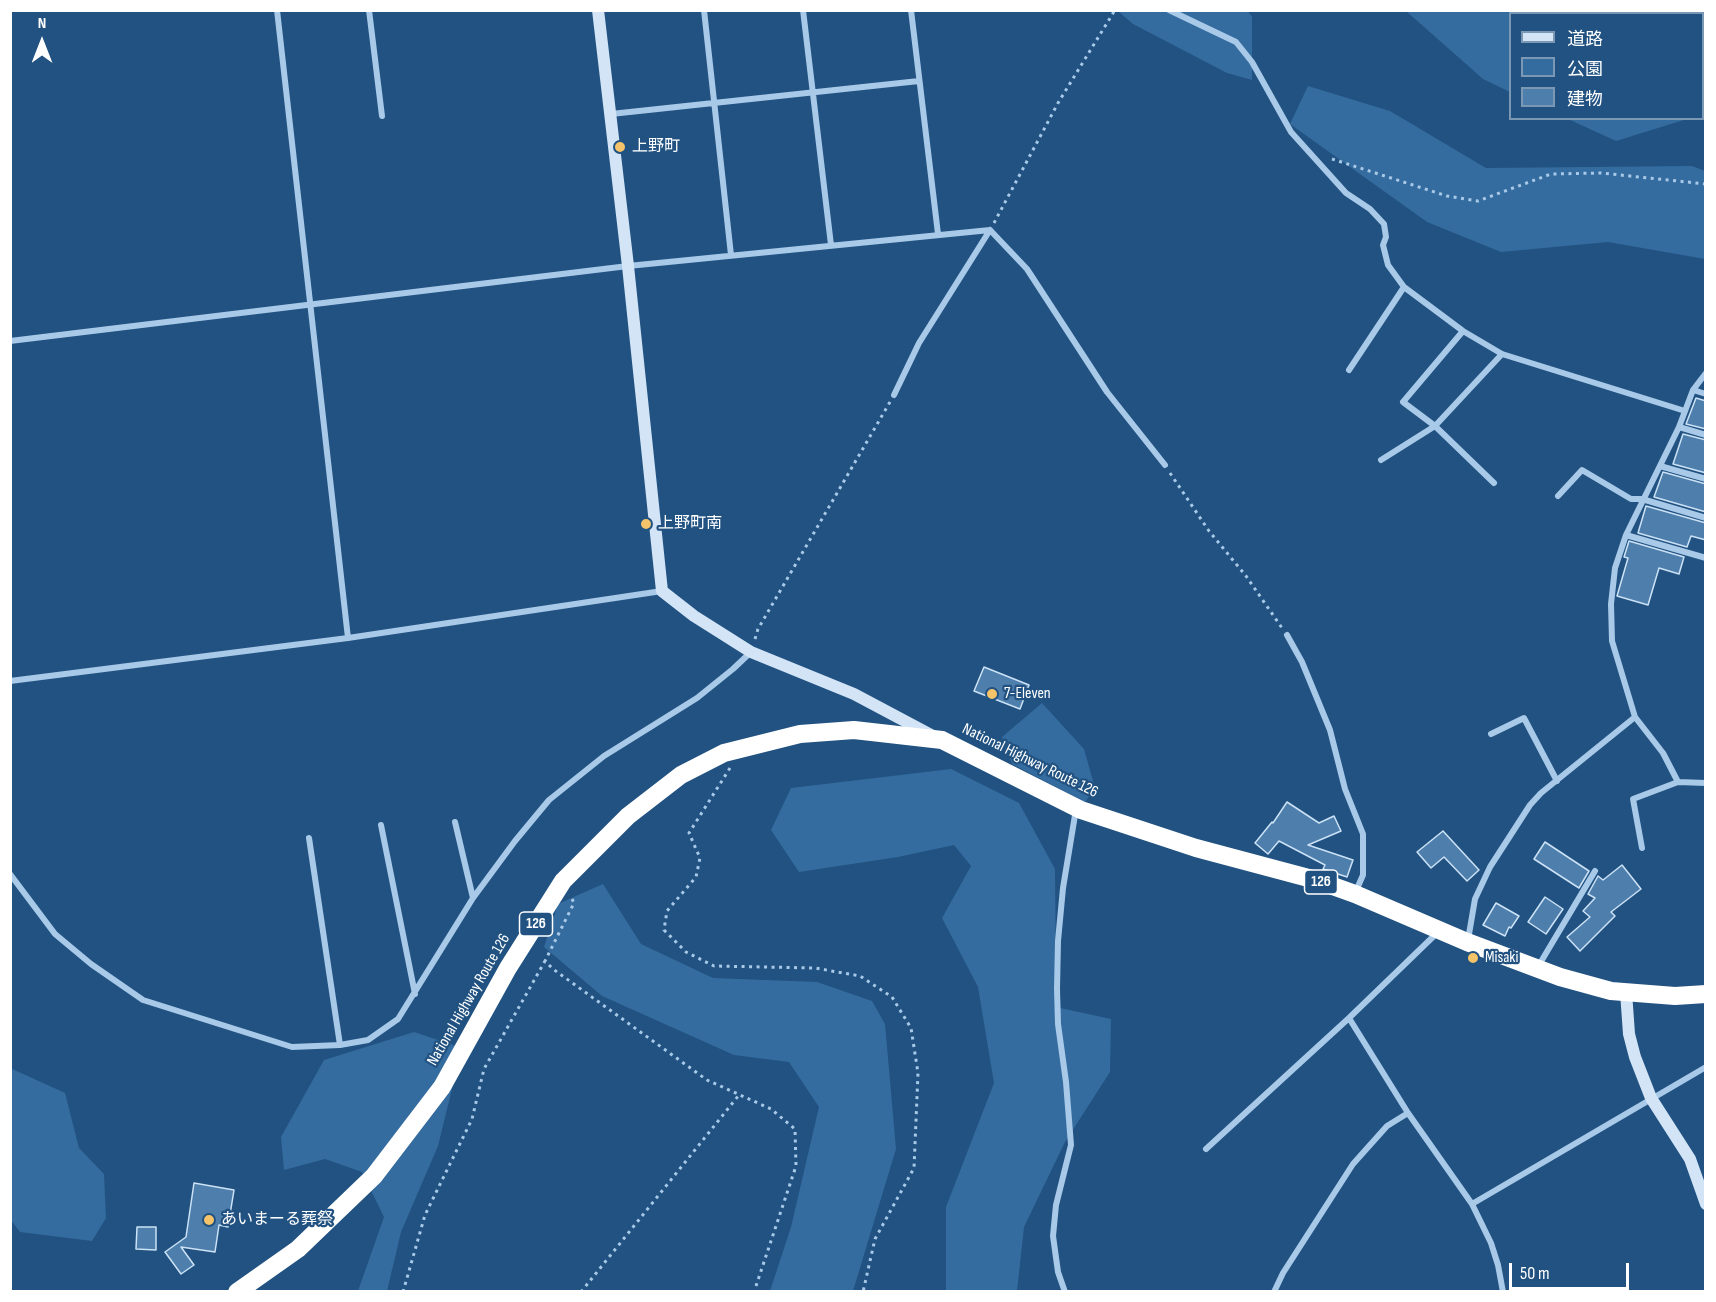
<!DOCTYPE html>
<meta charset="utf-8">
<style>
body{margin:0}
#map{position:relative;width:1716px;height:1302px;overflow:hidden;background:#215281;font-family:"Sofia Sans Condensed","Noto Sans JP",sans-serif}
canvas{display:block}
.frame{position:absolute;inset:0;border:12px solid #fff;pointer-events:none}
.legend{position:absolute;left:1509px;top:12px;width:195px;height:108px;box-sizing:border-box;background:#215281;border:2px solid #7a97b3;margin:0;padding:8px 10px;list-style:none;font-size:18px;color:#fff}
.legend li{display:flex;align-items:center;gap:12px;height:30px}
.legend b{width:30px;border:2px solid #7a97b3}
.north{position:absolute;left:12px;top:12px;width:60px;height:60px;-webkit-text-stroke:4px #215281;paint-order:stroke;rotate:0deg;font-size:16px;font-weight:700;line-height:24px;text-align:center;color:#fff}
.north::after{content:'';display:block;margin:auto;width:21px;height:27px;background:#fff;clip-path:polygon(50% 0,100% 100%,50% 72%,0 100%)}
.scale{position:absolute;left:1509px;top:1263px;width:120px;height:27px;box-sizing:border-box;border:3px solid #fff;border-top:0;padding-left:8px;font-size:18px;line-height:21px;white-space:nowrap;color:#fff;-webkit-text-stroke:4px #215281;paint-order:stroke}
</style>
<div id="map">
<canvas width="1716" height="1302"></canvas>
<div class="frame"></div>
<ul class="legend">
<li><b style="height:8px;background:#d2e4f6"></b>道路</li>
<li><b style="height:16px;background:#356c9f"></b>公園</li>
<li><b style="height:16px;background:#4e7eac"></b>建物</li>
</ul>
<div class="north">N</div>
<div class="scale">50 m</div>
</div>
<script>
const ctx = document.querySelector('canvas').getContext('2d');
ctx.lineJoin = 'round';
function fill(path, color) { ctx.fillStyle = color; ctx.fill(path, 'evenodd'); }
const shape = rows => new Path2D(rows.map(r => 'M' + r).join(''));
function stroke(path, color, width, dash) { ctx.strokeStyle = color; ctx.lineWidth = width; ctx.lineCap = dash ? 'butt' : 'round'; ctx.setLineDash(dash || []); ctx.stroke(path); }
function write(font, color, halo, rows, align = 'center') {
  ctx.font = font + ' "Sofia Sans Condensed","Noto Sans JP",sans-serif'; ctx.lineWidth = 4.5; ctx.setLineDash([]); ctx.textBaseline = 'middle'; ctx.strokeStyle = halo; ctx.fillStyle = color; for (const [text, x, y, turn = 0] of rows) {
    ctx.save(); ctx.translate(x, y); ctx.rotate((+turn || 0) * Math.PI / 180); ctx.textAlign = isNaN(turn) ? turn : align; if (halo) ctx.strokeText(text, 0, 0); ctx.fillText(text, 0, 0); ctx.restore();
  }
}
fill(shape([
 [1521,10,1525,13,1510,14,1510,92,1483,79,1406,11],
 [1118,11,1248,11,1252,17,1252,80,1227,73,1133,24],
 [1703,60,1705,60,1706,113,1703,114],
 [1308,86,1390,111,1486,168,1692,166,1705,171,1705,259,1608,242,1501,252,1427,222,1290,124],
 [1568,119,1687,119,1616,141],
 [1042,703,1084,749,1095,788,1085,802,1012,764,1002,737],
 [951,769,1019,803,1055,869,1056,968,1060,1008,1111,1019,1110,1072,1065,1142,1024,1227,1017,1291,946,1291,946,1207,994,1083,978,987,942,918,971,866,954,845,898,857,799,872,771,830,791,788],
 [603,884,641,944,713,978,817,982,872,1001,885,1024,896,1149,853,1291,770,1291,791,1227,819,1107,789,1062,734,1055,602,996,544,947,558,904],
 [414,1032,462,1048,438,1146,401,1232,387,1291,358,1291,384,1217,362,1172,325,1159,284,1170,281,1137,324,1060],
 [10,1068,65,1093,79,1148,104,1174,106,1218,92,1241,20,1232,11,1220]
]), '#356c9f');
const building = shape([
 [1696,398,1706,401,1706,429,1686,424,1696,398],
 [1683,434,1706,440,1706,473,1673,464,1683,434],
 [1663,472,1706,484,1706,512,1654,497,1663,472],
 [1646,506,1706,523,1706,540,1691,536,1687,547,1638,533,1646,506],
 [1629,541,1684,557,1679,574,1659,568,1648,605,1617,596,1628,558,1624,557,1629,541],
 [984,667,1029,685,1020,709,974,691,984,667],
 [1287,802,1319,823,1334,816,1341,831,1308,845,1353,860,1347,877,1323,869,1325,865,1279,841,1268,854,1255,843,1272,822,1273,823,1287,802],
 [1443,831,1479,870,1467,881,1444,857,1431,868,1417,852,1443,831],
 [1545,842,1589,871,1579,888,1534,859,1545,842],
 [1622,865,1641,889,1611,912,1615,916,1580,951,1567,937,1590,917,1583,911,1595,898,1588,894,1598,876,1603,880,1622,865],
 [1545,897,1563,909,1546,934,1528,922,1545,897],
 [1496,903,1519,916,1511,928,1509,927,1505,936,1483,925,1496,903],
 [194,1183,234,1190,228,1227,219,1225,215,1252,181,1247,194,1265,181,1274,165,1252,186,1237,194,1183],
 [137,1227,156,1227,156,1250,136,1249,137,1227]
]);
fill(building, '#4e7eac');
stroke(building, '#cce2f6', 1.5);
stroke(shape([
 [1332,159,1447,196,1478,201,1551,174,1601,173,1706,184],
 [994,223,1058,103,1115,10],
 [1170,473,1209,531,1246,576,1282,628],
 [755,639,758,629,890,402],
 [730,768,689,833,700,858,696,877,667,911,664,930,686,952,714,966,815,968,860,976,892,997,911,1028,918,1073,914,1168,875,1239,863,1292],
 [572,899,574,903,545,961,553,969,707,1080,771,1109,795,1129,796,1166,754,1292],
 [403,1292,425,1215,472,1119,484,1069,545,961],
 [581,1292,739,1095]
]), '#a8c9e8', 3, [3, 4.5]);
stroke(shape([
 [277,10,348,638],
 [369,10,382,116],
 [704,10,731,255],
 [803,10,831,245],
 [911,10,938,234],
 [1169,10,1236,42,1252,62,1291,132,1346,193,1370,209,1384,224,1386,237,1383,245,1388,265,1404,287,1463,331,1502,354,1685,411],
 [611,114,919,81],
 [990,230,1027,269,1107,392,1165,465],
 [1463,331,1403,402,1435,426,1494,483],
 [10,341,628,266,990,230],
 [1349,370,1404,287],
 [1693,390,1706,394],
 [894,395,919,343,990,230],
 [1679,427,1706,435],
 [1381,460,1435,426,1502,354],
 [1660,466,1706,479],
 [1558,496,1582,470,1631,499,1642,499,1706,518],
 [1626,535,1706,558],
 [1287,635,1302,662,1330,730,1345,789,1363,834,1363,875,1356,891],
 [10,681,348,638,662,591],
 [1491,734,1524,718,1557,781],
 [1678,782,1663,753,1635,717,1612,641,1611,604,1615,568,1626,535,1679,427,1693,390,1706,373],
 [455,822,473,898],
 [381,825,415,994],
 [309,838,340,1045],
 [1642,848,1633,799,1678,782,1706,783],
 [10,874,55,934,91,964,143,1000,292,1047,340,1045,368,1040,398,1019,473,898,515,841,549,800,604,756,697,698,733,669,751,652],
 [1468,940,1475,899,1483,882,1490,867,1530,805,1541,793,1635,717],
 [1539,965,1595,871],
 [1349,1018,1408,1113,1472,1204,1491,1243,1498,1265,1503,1292],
 [1206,1149,1349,1018,1438,932],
 [1472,1204,1706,1067],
 [1065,1292,1058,1272,1053,1236,1056,1205,1071,1145,1066,1082,1058,1024,1057,989,1058,941,1063,888,1076,809],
 [1274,1292,1283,1273,1353,1164,1387,1126,1408,1113]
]), '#a8c9e8', 6);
stroke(shape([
 [598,10,628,266,662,591,694,616,751,652,854,694,933,736],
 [1626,992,1629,1034,1635,1057,1651,1098,1690,1159,1706,1204]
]), '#d2e4f6', 12);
stroke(shape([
 [237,1292,298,1249,374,1176,442,1087,508,968,563,881,628,816,681,775,724,753,800,734,854,730,942,740,1081,810,1196,848,1316,880,1355,894,1467,942,1560,977,1611,991,1675,996,1706,994]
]), '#fff', 18);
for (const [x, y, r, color] of [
 [620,147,6,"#f4c36a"],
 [646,524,6,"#f4c36a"],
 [992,694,6,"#f4c36a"],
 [1473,958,6,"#f4c36a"],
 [209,1220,6,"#f4c36a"]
]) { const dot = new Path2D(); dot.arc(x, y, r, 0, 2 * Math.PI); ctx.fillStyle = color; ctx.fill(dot); stroke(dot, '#215281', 2); }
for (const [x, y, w] of [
 [1321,882,33],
 [536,924,33]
]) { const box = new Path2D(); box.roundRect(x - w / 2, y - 12, w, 24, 4.5); ctx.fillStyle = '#215281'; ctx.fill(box); stroke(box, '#fff', 1.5); }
write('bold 15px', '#fff', null, [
 ["126",1321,882],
 ["126",536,924]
]);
write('16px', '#fff', '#215281', [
 ["上野町",632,147],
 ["上野町南",658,524],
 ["7-Eleven",1004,694],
 ["Misaki",1485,958],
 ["あいまーる葬祭",221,1220]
], 'left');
write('16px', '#fff', '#215281', [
 ["National Highway Route 126",1030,761,26],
 ["National Highway Route 126",469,1000,-60]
]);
</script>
